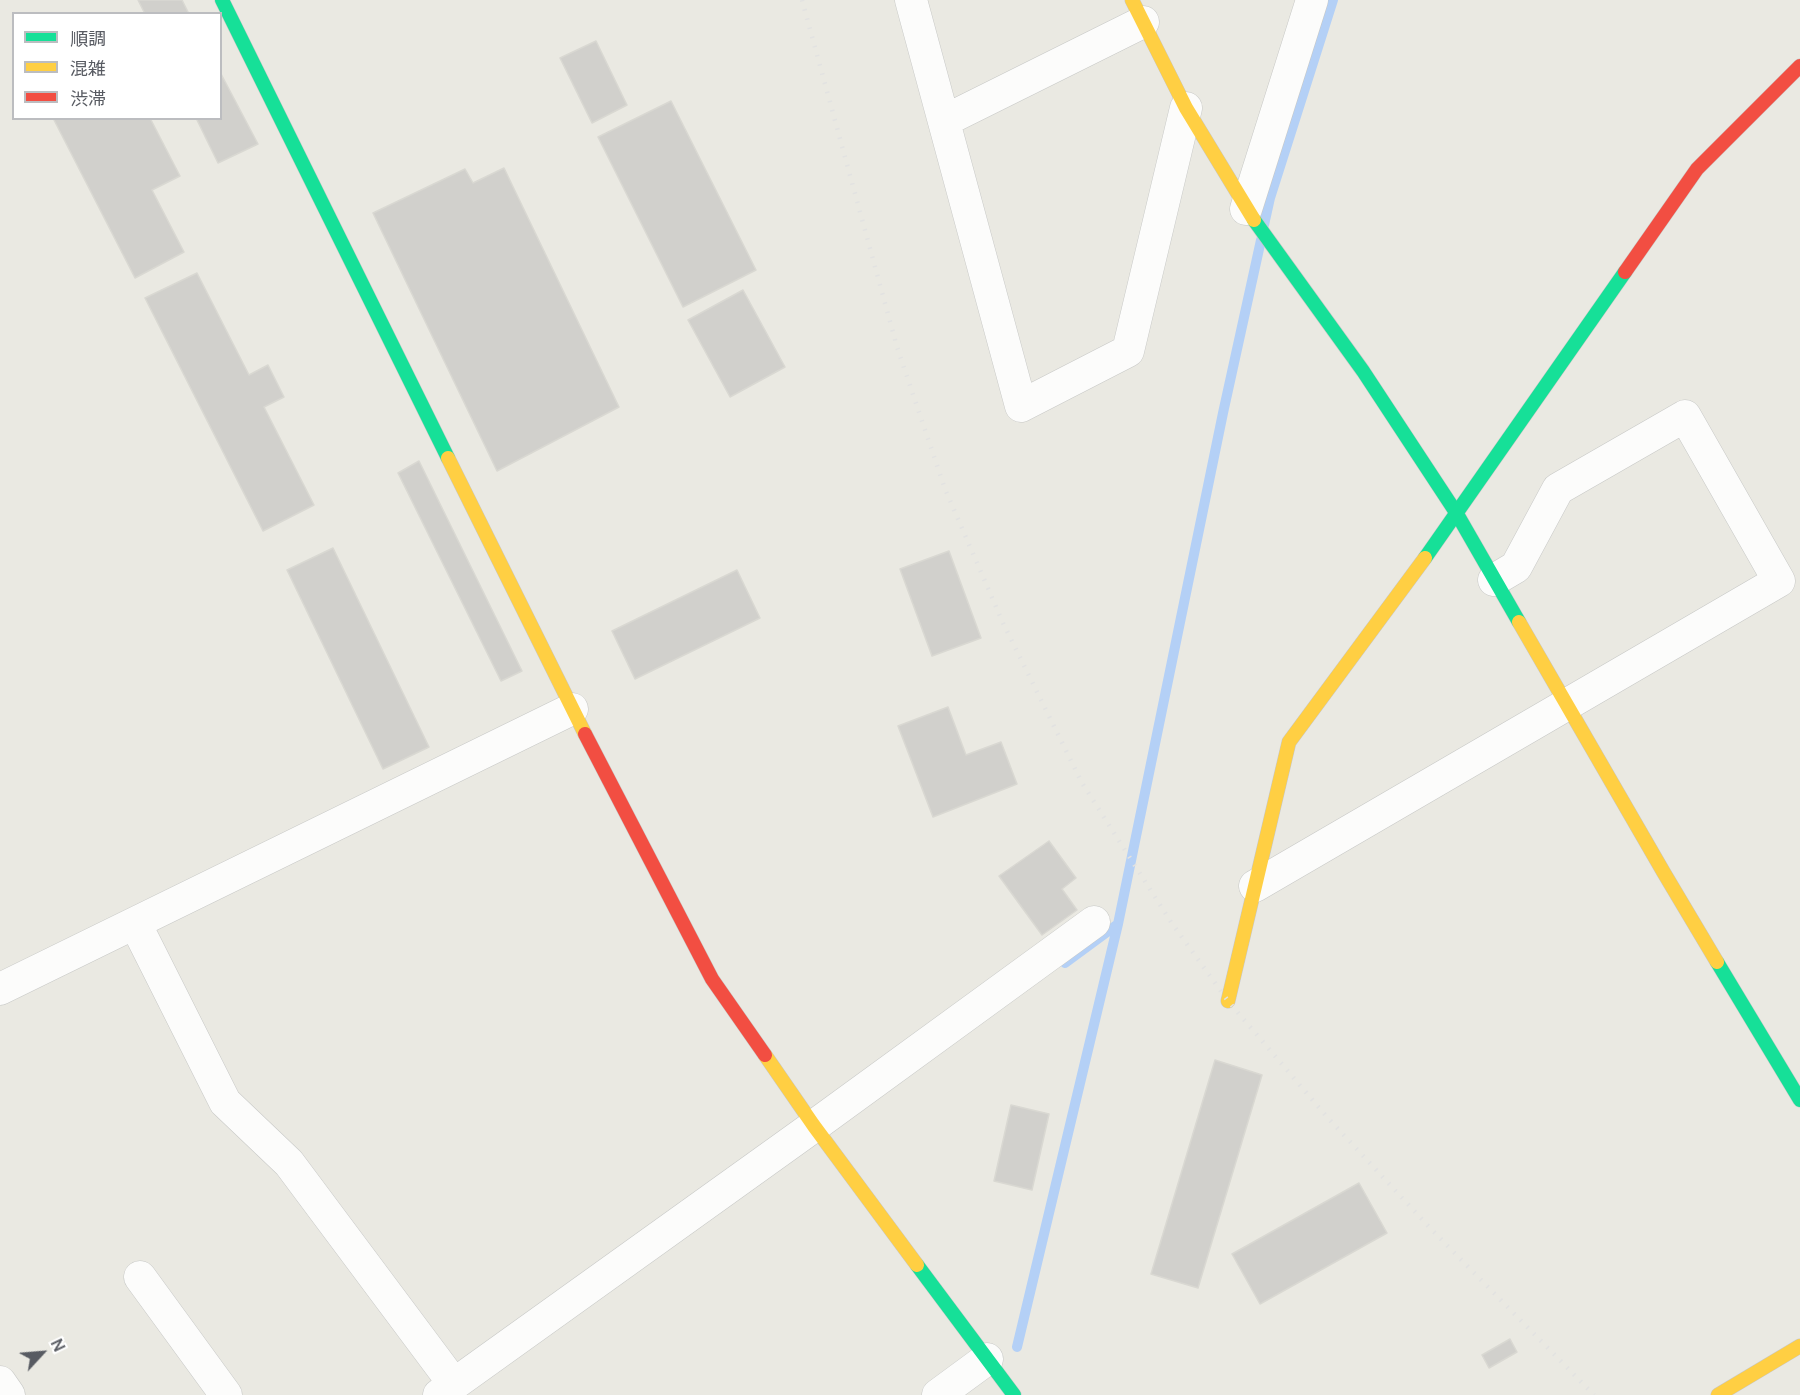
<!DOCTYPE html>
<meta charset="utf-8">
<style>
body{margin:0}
#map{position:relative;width:1800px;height:1395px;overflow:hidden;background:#eae9e2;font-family:Manrope,"Noto Sans JP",sans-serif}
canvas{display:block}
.legend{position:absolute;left:12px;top:12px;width:210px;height:108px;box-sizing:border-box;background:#fff;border:2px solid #bcbdc0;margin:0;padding:8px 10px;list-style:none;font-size:18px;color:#585b62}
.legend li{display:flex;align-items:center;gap:12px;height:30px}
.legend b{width:30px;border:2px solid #bcbdc0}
.north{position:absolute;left:12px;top:1323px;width:60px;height:60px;-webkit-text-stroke:4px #fff;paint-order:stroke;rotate:64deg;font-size:16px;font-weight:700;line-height:24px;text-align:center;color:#585b62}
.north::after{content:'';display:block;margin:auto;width:21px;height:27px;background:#585b62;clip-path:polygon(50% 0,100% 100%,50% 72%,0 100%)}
</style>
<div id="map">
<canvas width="1800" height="1395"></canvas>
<ul class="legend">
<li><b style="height:8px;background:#16e098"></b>順調</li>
<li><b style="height:8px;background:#ffcf43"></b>混雑</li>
<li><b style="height:8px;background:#f24e42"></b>渋滞</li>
</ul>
<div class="north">N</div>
</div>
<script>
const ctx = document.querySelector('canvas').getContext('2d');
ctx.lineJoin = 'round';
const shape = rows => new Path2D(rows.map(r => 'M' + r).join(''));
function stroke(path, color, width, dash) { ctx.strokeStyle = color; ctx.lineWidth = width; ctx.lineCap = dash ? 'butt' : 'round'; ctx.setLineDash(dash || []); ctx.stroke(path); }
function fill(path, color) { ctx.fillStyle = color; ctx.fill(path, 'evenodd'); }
stroke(shape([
 [1264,225,1270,198,1333,0],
 [1065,963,1118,924],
 [1017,1347,1118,924,1223,413,1261,240]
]), '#b4d0f6', 10);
const building = shape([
 [138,0,182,0,189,14,145,14,138,0],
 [596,41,627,105,592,123,560,58,596,41],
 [220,72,258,144,218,163,196,118,220,118,220,72],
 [671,101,756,270,683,307,598,137,671,101],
 [53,118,150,118,180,176,152,190,184,252,135,278,53,118],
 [504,168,619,407,497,471,373,213,465,169,473,183,504,168],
 [197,273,249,375,268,365,284,397,264,407,314,505,263,531,145,298,197,273],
 [743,290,785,367,730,397,688,320,743,290],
 [419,461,522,671,501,681,398,473,419,461],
 [333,548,429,747,383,769,287,570,333,548],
 [949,551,981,638,932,656,900,569,949,551],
 [737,570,760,618,635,679,612,631,737,570],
 [948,707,966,755,1001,742,1017,784,933,817,898,726,948,707],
 [1049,841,1076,878,1062,889,1077,910,1042,935,999,876,1049,841],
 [1215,1060,1262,1075,1198,1288,1151,1274,1215,1060],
 [1011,1105,1049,1114,1032,1190,994,1181,1011,1105],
 [1359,1183,1387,1233,1260,1304,1232,1254,1359,1183],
 [1510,1339,1517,1352,1489,1368,1482,1355,1510,1339]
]);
fill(building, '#d1d0cc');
stroke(building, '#d9d8d2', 1.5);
const street = shape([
 [911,0,1021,406,1128,351,1186,108],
 [944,121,1143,22],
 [1246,209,1312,0],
 [1255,886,1779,581,1685,416,1558,489,1516,567,1494,580],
 [135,923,225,1102,289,1163,454,1384],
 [0,989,572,709],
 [140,1277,226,1395],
 [0,1382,9,1395],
 [439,1395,814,1126,1094,922],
 [938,1395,987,1359]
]);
const fast = shape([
 [222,0,448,458],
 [1254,220,1363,371,1457,514,1519,622],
 [1425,558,1625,272],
 [1717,962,1800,1100],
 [917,1265,1014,1395]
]);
const slow = shape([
 [1132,0,1186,108,1254,220],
 [448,458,585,734],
 [1519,622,1664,873,1717,962],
 [1228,1001,1289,742,1425,558],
 [765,1055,814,1126,917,1265],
 [1718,1395,1800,1346]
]);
const jam = shape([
 [1625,272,1697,169,1800,66],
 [585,734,712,979,765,1055]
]);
stroke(street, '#c7c8c6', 33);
stroke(fast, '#c7c7c6', 15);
stroke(slow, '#c7c7c6', 15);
stroke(jam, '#c7c7c6', 15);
stroke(street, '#fcfcfb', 32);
stroke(fast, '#16e098', 14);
stroke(slow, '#ffcf43', 14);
stroke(jam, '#f24e42', 14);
stroke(shape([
 [802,0,897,347,945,489,1003,623,1082,783,1171,922,1228,1001,1327,1117,1431,1229,1594,1395]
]), '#e2e2e1', 4.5, [1.5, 8]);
</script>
